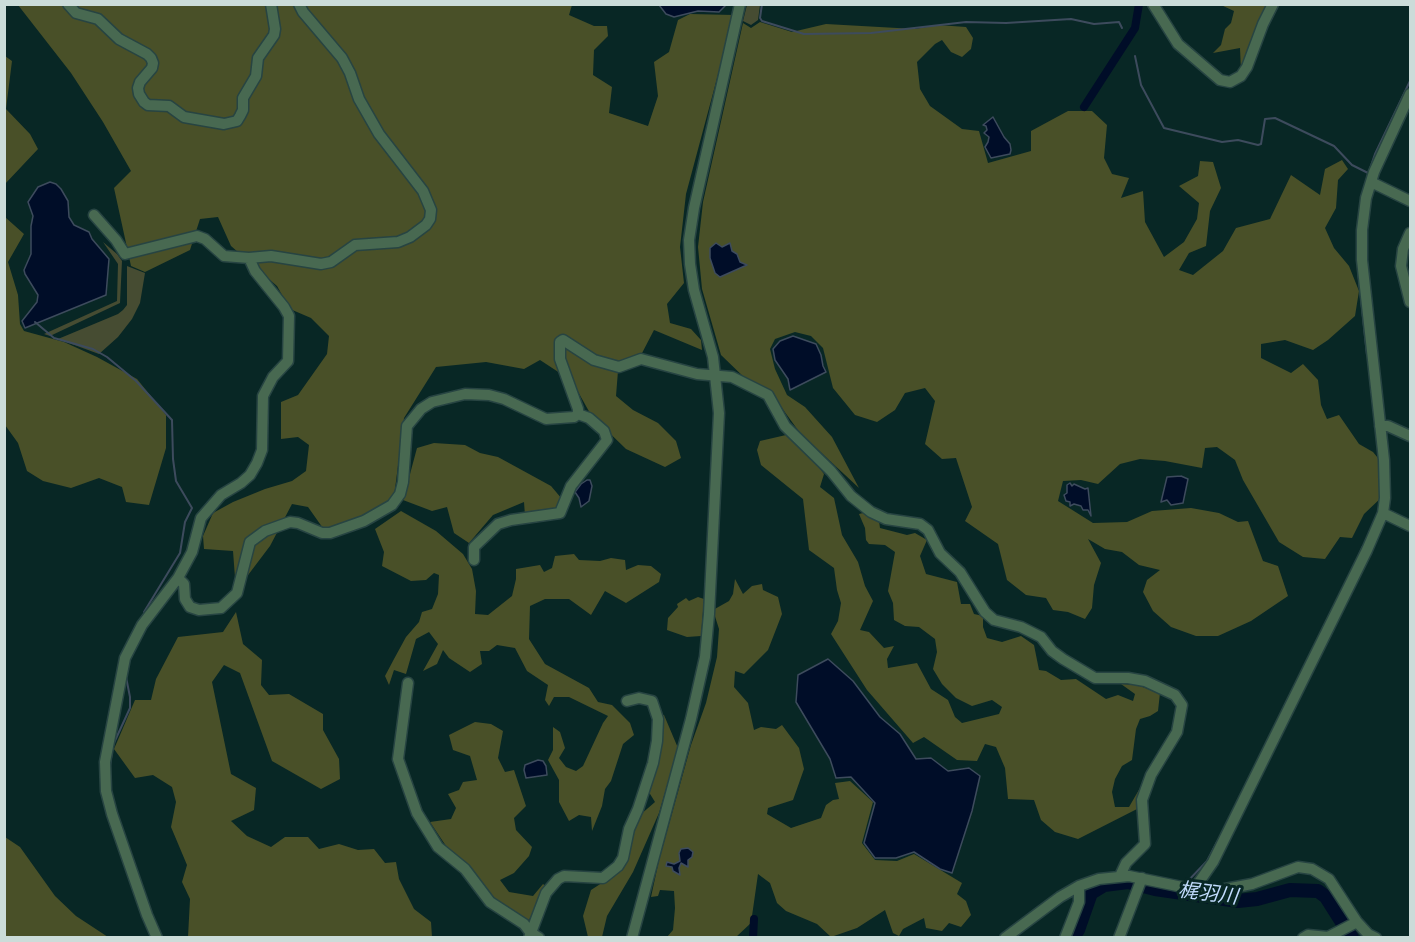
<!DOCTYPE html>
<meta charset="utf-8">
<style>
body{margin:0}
#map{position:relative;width:1415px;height:942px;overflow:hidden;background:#082725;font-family:"PT Sans Narrow",sans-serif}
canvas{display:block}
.frame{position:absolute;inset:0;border:6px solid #cbdcd9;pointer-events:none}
</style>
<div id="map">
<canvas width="1415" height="942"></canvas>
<div class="frame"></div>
</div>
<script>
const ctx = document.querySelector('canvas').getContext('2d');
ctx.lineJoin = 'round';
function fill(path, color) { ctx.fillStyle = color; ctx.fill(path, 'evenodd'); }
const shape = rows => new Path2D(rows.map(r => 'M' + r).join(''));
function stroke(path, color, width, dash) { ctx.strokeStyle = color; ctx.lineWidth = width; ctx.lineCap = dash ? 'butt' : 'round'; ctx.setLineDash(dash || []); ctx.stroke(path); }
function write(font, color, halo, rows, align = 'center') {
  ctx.font = font + ' "PT Sans Narrow","Noto Sans JP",sans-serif'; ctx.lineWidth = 6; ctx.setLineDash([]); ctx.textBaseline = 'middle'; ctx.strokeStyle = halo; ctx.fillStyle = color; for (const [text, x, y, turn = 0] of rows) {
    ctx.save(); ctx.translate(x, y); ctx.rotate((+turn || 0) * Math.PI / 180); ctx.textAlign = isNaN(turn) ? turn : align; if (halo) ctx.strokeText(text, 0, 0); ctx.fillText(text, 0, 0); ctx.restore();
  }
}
fill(shape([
 [747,5,760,5,758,20,751,25,743,21],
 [103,242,117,254,122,261,120,303,50,336,44,334,117,301,118,264],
 [127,266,145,273,140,303,132,319,118,337,99,354,58,339,118,314,123,310,127,305]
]), '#464c32');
fill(shape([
 [18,5,572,5,569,15,594,26,607,26,608,36,594,50,593,75,612,87,609,113,648,126,658,96,654,62,669,52,678,20,690,14,734,15,686,194,680,247,684,283,667,304,670,323,691,329,701,340,702,350,654,330,640,357,618,371,616,396,633,410,658,423,676,441,681,458,665,467,626,449,591,415,572,381,540,360,524,369,486,362,436,367,404,418,394,497,369,515,325,531,308,507,292,504,270,546,236,591,233,551,204,549,203,536,213,513,233,502,265,489,292,481,306,471,309,445,298,437,281,439,281,402,298,395,327,354,329,336,311,318,290,309,277,286,231,246,218,217,200,219,190,250,145,272,131,266,114,188,131,171,103,122,71,73],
 [1221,5,1267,5,1255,29,1241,71,1240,48,1213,53,1221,45,1225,29,1231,23,1234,11],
 [760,22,792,32,826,24,915,29,938,25,966,27,973,38,971,49,962,57,951,52,942,40,935,44,917,62,920,89,930,106,962,129,979,131,988,163,1031,151,1031,131,1068,111,1092,111,1107,125,1104,158,1112,174,1129,178,1121,198,1143,191,1145,222,1164,257,1184,242,1197,219,1199,203,1179,186,1198,176,1200,161,1213,162,1221,188,1210,211,1206,246,1189,253,1179,270,1193,275,1223,251,1236,228,1270,219,1291,175,1320,195,1325,169,1342,160,1348,169,1338,180,1336,208,1325,228,1334,248,1349,266,1359,291,1355,316,1328,340,1313,350,1285,340,1261,344,1261,358,1291,373,1303,364,1318,380,1321,405,1327,419,1339,415,1359,444,1373,452,1387,469,1383,496,1364,514,1352,538,1340,537,1325,559,1303,557,1279,542,1243,480,1235,460,1217,447,1205,448,1202,468,1165,461,1140,459,1120,464,1098,484,1081,480,1063,481,1058,501,1093,523,1127,522,1152,511,1191,508,1219,513,1238,522,1248,521,1263,561,1278,566,1288,596,1251,621,1218,636,1196,636,1171,627,1153,611,1143,592,1147,580,1160,570,1139,565,1122,552,1105,549,1088,539,1101,563,1094,585,1092,608,1085,619,1068,612,1053,610,1046,598,1026,595,1007,580,998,544,965,521,972,507,956,458,942,459,925,444,935,401,925,388,905,393,895,410,877,422,855,415,833,388,823,348,811,336,795,332,775,339,770,349,775,369,787,395,805,407,832,437,859,488,800,433,771,393,749,382,721,355,702,289,698,247,703,202,743,23,751,28],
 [5,56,12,61,6,109,30,134,38,149,5,184,5,199],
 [5,217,24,234,8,262,18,295,20,324,24,331,64,342,97,357,137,379,166,415,166,448,149,505,126,502,122,487,99,478,71,488,43,481,27,471,18,443,5,425],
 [786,435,809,454,824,474,820,487,834,498,842,535,858,562,865,586,873,601,860,630,869,632,884,648,894,646,887,659,888,668,917,663,931,689,948,700,955,717,962,723,999,714,1002,707,992,700,972,706,956,698,942,684,933,669,937,652,935,639,919,627,905,626,894,620,893,603,888,591,895,552,885,545,869,544,866,540,865,528,859,514,867,512,879,521,880,528,907,535,915,533,927,540,920,556,926,574,957,582,961,604,970,604,974,614,983,616,983,627,987,638,1002,642,1021,636,1034,645,1039,670,1046,671,1061,680,1076,679,1106,699,1118,695,1133,701,1135,694,1121,684,1137,685,1160,693,1158,711,1150,716,1140,719,1136,729,1132,760,1122,766,1115,779,1112,792,1115,807,1129,807,1140,788,1137,809,1078,839,1055,832,1041,820,1034,800,1008,799,1005,768,996,747,985,744,977,761,957,760,924,737,913,743,867,690,831,634,838,621,841,603,837,590,834,568,809,550,803,499,761,465,757,450,760,441],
 [434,443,465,445,480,453,498,457,551,486,562,499,556,514,525,516,524,502,493,515,469,543,454,533,447,507,432,511,403,500,417,448],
 [401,511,436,531,463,554,472,569,476,591,475,614,488,615,512,596,516,579,516,569,540,565,544,572,552,568,555,556,574,554,579,560,600,561,611,558,625,560,626,570,638,565,651,566,661,574,659,582,626,603,605,591,591,615,569,599,545,599,530,606,529,639,545,664,589,688,598,702,612,705,630,723,634,735,623,744,611,781,605,789,602,806,592,831,591,817,579,815,569,821,559,802,559,780,548,760,553,750,553,727,560,732,565,748,559,758,566,767,576,771,583,766,603,723,608,716,569,697,554,697,549,706,545,700,548,685,527,671,515,648,497,645,489,651,480,651,482,664,470,672,449,658,443,650,437,664,423,671,438,644,429,632,416,639,406,674,394,670,389,685,385,676,394,659,406,637,419,622,422,612,432,609,438,594,439,575,434,573,426,580,411,581,382,566,384,552,375,529],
 [735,579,743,594,752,586,762,584,763,590,778,597,782,614,768,650,744,674,735,671,734,687,748,703,754,730,761,727,776,729,782,725,799,748,804,769,793,800,768,808,767,814,791,828,821,818,826,805,833,800,839,799,835,783,850,781,873,802,862,843,875,860,897,861,914,854,962,883,957,894,966,901,971,915,961,927,949,923,942,931,926,928,924,918,903,929,899,936,893,933,885,910,857,928,831,937,817,924,786,911,777,903,770,883,758,874,751,923,736,937,667,937,673,930,675,908,674,891,660,890,658,896,651,897,659,860,691,745,706,703,717,657,719,629,713,610,729,601,733,594],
 [698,597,704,599,701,636,687,637,667,630,668,618,678,607,677,604,686,598,689,601],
 [236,612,243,644,262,660,261,685,269,695,289,694,323,714,323,730,339,759,340,779,321,789,272,761,240,673,224,665,212,682,231,774,256,788,254,810,231,821,247,836,271,847,285,837,308,837,319,849,339,844,358,850,374,849,385,863,396,862,399,879,414,909,431,922,432,937,188,937,190,899,182,882,187,865,171,827,176,802,172,787,153,775,135,778,114,749,135,700,151,700,156,679,178,637,223,632],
 [659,715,664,715,678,748,659,813,633,872,607,916,602,937,588,937,583,916,591,890,608,879,623,864,640,815,655,802,647,789],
 [475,722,491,724,503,731,498,758,505,772,514,770,526,806,514,818,516,830,532,847,529,856,514,873,500,880,509,892,533,896,543,884,547,887,529,920,506,910,492,900,452,855,430,822,451,819,456,808,448,794,459,790,463,782,477,780,470,756,453,750,449,735],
 [5,837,20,847,55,896,76,916,108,937,5,937]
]), '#495028');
const water = shape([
 [659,5,726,5,719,12,698,11,674,17,666,14,659,5],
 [993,117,1004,137,1010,144,1011,150,1010,154,991,158,985,147,988,142,989,137,984,133,987,130,986,126,983,125,993,117],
 [50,182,56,184,61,189,68,201,69,217,74,225,89,232,92,239,109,259,106,295,25,328,22,321,37,302,38,295,25,274,24,270,31,254,31,226,33,216,28,202,38,187,50,182],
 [716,243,722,247,730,243,732,251,737,254,740,262,747,265,720,277,715,273,710,258,710,248,716,243],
 [793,336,816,344,821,355,823,366,826,372,790,390,788,379,775,360,773,349,780,341,793,336],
 [1181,476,1188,479,1183,503,1171,505,1167,500,1161,502,1167,477,1181,476],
 [587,480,590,480,592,486,589,501,581,507,579,498,575,492,581,484,587,480],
 [1070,483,1072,486,1074,484,1085,489,1088,488,1091,516,1088,510,1083,510,1081,506,1074,504,1070,506,1070,502,1066,501,1064,495,1067,493,1067,485,1070,483],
 [828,659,853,681,880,717,900,734,916,759,931,758,948,771,969,768,980,776,972,811,952,873,940,869,914,852,896,858,875,858,864,843,875,803,851,777,836,778,830,759,796,702,798,675,828,659],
 [538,760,543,761,546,766,547,775,526,778,524,770,525,765,538,760],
 [688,848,693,852,692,857,688,860,688,867,681,863,679,868,680,875,673,871,672,867,666,866,667,862,674,864,680,861,679,853,681,849,688,848]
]);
fill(water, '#000d28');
stroke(water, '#3d4b5d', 1.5);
stroke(shape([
 [762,4,760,18,762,21,804,34,871,33,966,22,1006,23,1071,19,1094,24,1119,22,1122,28],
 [1135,56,1141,85,1164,128,1222,142,1238,140,1258,145,1261,144,1265,119,1275,118,1334,146,1352,165,1368,173],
 [1367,177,1375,154,1410,81],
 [1357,238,1357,251],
 [1358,271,1367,355],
 [35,322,54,338,93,349,107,357,136,381,172,420,173,459,176,481,192,508,185,522,180,553,144,612],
 [1358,557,1363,546],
 [132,655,143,633],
 [113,745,130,708,130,697,126,677],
 [110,766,112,751],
 [1186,883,1207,861,1217,842]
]), '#3d4b5d', 2);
stroke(shape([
 [1084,107,1135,28,1139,4],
 [753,938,754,919]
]), '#000d28', 8);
stroke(shape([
 [1072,938,1078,930,1091,893,1104,885,1128,882,1155,889,1238,901,1257,899,1290,890,1318,891,1326,897,1352,938]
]), '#000d28', 14);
const minor = shape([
 [68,4,76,13,98,19,119,39,147,54,151,58,153,63,152,68,140,82,138,88,139,94,144,102,148,105,169,106,184,117,224,124,237,121,240,116,243,110,243,98,256,76,258,58,274,35,275,29,271,4],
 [1153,4,1178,44,1220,80,1230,82,1241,76,1247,67,1263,24,1273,4],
 [1371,182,1410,201],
 [94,215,116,240,125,254,197,236,205,239,224,256,249,258,271,256,321,264,331,262,355,245,398,242,410,237,426,225,430,219,431,210,423,191,379,134,359,99,350,73,342,58,303,12,299,4],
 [1410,233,1403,249,1401,266,1410,302],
 [1380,426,1388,426,1410,436],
 [1383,513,1410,526],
 [474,560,474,547,498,524,511,520,560,513,571,486,607,440,604,431,589,418,578,414],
 [178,578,184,584,185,599,190,607,199,610,221,608,237,593,250,542,265,531,290,522,298,523,322,533,330,533,364,521,392,505,400,494,403,482,407,426,421,409,432,402,465,394,489,395,504,399,546,419,574,417,578,414,578,409,560,359,560,342,563,340,594,360,619,367,641,359,697,374,732,377,768,395,785,426,831,471,851,496,871,512,886,519,920,524,928,530,940,553,960,572,985,612,994,620,1021,627,1041,637,1052,651,1063,659,1095,678,1128,678,1145,681,1175,695,1182,705,1177,732,1151,775,1142,800,1145,844,1126,863,1120,876],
 [408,683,398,759,417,813,438,847,465,869,490,902,524,924,530,932,539,938],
 [1195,888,1213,862,1367,550,1383,513,1385,498,1384,460,1362,260,1362,230,1366,198,1374,172,1410,94],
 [157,938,147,915,112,814,106,791,105,762,125,658,142,625,178,578,192,552,201,518,221,495,241,483,250,475,257,463,262,450,263,396,273,377,288,361,289,316,284,307,255,271,249,258],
 [529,938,546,893,558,879,564,876,603,878,618,866,623,858,629,829,638,809,653,763,657,741,658,719,652,701,639,698,627,701],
 [632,938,691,719,705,657,709,614,719,413,713,357,694,290,690,264,689,240,694,208,740,4],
 [1005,938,1060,897,1079,886,1099,879,1129,876,1187,888,1220,890,1252,884,1298,867,1312,869,1329,879,1357,922,1368,934,1376,938],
 [1065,938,1079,902,1079,886],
 [1119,938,1142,878],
 [1303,938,1308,935,1328,937,1357,922]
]);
stroke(minor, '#274442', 13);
stroke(minor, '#486951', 10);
write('italic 20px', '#c2dcfe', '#082725', [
 ["梶羽川",1208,894,7]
]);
</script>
